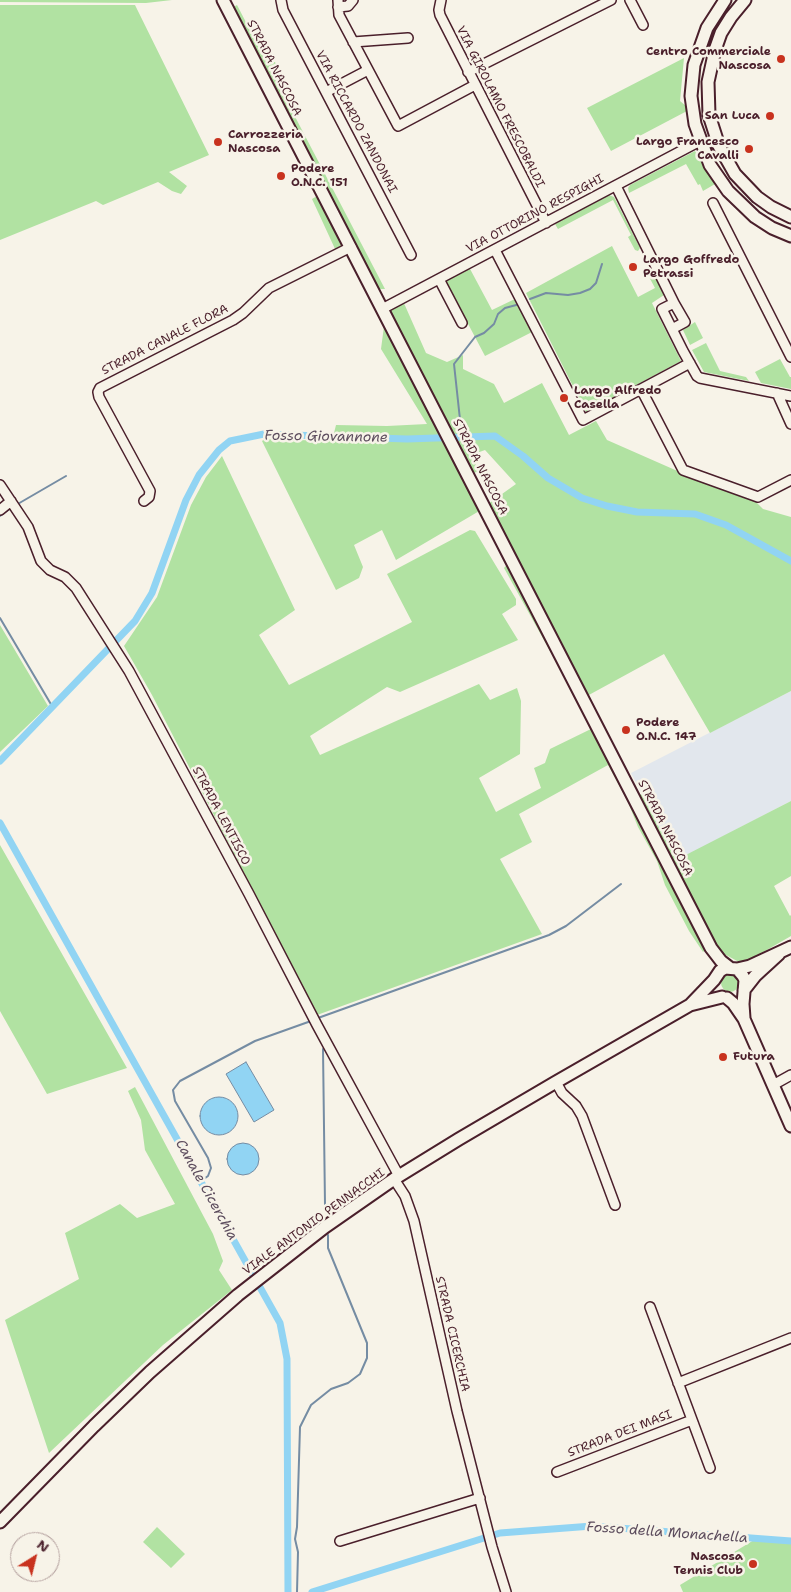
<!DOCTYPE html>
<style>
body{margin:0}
#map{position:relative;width:791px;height:1592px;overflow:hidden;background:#f7f3e8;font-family:"Shantell Sans",sans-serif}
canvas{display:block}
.north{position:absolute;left:10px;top:1532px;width:50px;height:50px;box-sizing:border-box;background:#f7f3e8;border:1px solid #b29e9c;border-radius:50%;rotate:36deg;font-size:14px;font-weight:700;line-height:20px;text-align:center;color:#4a1f2b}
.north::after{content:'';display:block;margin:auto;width:18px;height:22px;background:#c8321e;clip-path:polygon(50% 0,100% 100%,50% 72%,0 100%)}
</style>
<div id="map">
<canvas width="791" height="1592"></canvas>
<div class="north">N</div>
</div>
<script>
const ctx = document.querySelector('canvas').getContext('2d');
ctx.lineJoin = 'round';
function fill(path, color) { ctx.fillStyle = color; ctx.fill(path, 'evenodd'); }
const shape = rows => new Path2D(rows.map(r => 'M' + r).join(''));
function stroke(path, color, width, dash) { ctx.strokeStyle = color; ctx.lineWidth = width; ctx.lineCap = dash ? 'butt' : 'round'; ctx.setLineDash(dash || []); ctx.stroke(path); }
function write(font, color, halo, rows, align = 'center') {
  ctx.font = font + ' "Shantell Sans",sans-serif'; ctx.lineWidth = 5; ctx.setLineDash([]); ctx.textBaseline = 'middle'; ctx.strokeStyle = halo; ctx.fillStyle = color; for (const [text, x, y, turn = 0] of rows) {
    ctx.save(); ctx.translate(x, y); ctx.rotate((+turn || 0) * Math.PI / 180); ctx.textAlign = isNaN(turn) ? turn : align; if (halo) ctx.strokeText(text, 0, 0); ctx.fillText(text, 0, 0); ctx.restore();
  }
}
fill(shape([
 [791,691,791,801,676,861,631,773]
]), '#e2e7ed');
fill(shape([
 [0,0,172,0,146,3,0,2],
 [0,5,135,5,209,155,169,172,187,186,181,194,172,191,158,182,103,205,96,201,0,240],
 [237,5,266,61,275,62,285,82,279,86,385,289,376,289,355,250,336,251,312,199,324,192,230,9],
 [684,58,680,101,686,106,687,111,611,151,587,108],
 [695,151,715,184,703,191,700,184,698,185,686,164,629,193,628,188,630,185],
 [609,195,614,197,640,248,638,251,635,250,628,237,631,235,613,200,558,229,555,224],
 [612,246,638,297,655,288,648,275,650,272,654,274,664,295,652,303,681,361,586,412,526,293],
 [469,267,492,310,517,298,534,331,485,356,446,282,448,278],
 [403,301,426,353,447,362,463,355,463,369,494,384,504,403,542,383,569,435,596,421,607,440,682,473,755,501,763,509,791,517,791,691,710,733,664,654,587,696,570,664,561,671,504,568,515,556,488,504,516,484,485,450,474,454,477,472,463,475,481,510,396,560,382,530,354,545,363,567,359,578,336,590,262,441,265,439,332,441,336,425,387,426,427,424,381,349,386,311],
 [695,322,703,338,690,345,683,330],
 [706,343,720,371,746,377,749,381,704,372,692,350],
 [780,359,790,377,791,377,791,389,761,383,755,372],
 [222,456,295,610,259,635,289,685,412,622,387,574,470,530,475,531,516,599,516,605,502,614,518,640,400,692,387,687,310,736,320,755,479,684,490,700,517,688,521,701,520,754,479,778,496,812,541,788,534,768,545,763,550,749,593,728,624,787,642,795,676,860,791,801,791,876,774,886,790,916,791,915,791,936,751,959,739,962,726,955,718,954,711,944,703,952,689,931,665,885,657,861,638,827,628,802,608,765,519,814,532,842,500,859,542,934,317,1015,152,695,124,646,157,597,191,505,206,477],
 [0,625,48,706,0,752],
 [0,845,127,1068,47,1094,0,1011],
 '721 983a9 9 0 1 1 18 0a9 9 0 1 1-18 0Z',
 [135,1087,213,1234,223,1261,219,1270,232,1290,163,1345,49,1453,5,1320,79,1279,65,1233,120,1204,137,1218,175,1204,145,1150,141,1120,128,1091],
 [157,1527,185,1554,171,1568,143,1542],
 [754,1540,791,1543,791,1592,683,1592,680,1585]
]), '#b1e2a2');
const water = shape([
 [246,1062,274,1110,254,1122,226,1074,246,1062],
 '200 1116a19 19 0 1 1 38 0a19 19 0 1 1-38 0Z',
 '227 1159a16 16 0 1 1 32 0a16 16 0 1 1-32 0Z'
]);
fill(water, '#91d4f3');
stroke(water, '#758ca3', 1);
stroke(shape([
 [530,299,546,293,568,295,580,293,590,289,596,283,602,264],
 [462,438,454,364,475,337,484,333,494,324,498,314,505,308,520,304],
 [16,505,66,476],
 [0,516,12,507],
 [0,618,52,706],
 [318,1018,549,935,566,926,621,884],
 [323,1049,325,1205],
 [201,1181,208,1176,211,1168,208,1158,175,1101,173,1090,180,1081,255,1041,311,1021],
 [297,1592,298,1552,295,1539,297,1527,300,1427,311,1405,331,1389,348,1383,360,1374,367,1358,367,1343,328,1248,328,1235]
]), '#758ca3', 2);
stroke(shape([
 [0,761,135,621,152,593,186,500,199,475,219,450,230,441,264,434,407,439,495,436,523,456,548,478,582,498,607,506,637,512,695,514,726,525,791,561],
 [0,823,280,1323,287,1359,288,1592],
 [312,1592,500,1533,592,1526,791,1541]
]), '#91d4f3', 7);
const street = shape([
 [281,0,283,10,411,255],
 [338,0,339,15,398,126,475,85],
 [441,0,439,10,440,15,546,223],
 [630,0,643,25],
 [338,7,348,6,353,0],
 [353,42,408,38],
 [468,72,611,0],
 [326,92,368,70],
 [616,186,674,303],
 [713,203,791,357],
 [495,250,583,420,690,363],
 [439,279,462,323],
 [382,309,700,141],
 [672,329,685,322,674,303,662,309,683,351,697,376,700,378,791,396],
 [641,389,683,470,758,497,791,480],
 [777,393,791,424],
 [0,485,28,527,41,561,50,570,65,577,76,588,129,671,249,894,317,1025,399,1176],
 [144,501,149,497,150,491,99,397,98,392,100,388,233,320,243,313,269,288,351,247],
 [0,510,11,501],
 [556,1082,562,1093,576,1106,582,1116,615,1205],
 [773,1085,791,1075],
 [394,1179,405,1196,414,1221,457,1411,492,1547,506,1592],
 [650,1307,710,1468],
 [678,1383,791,1338],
 [557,1472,692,1420],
 [340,1541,480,1498]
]);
const secondary = shape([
 [223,0,711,948,721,961,730,968],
 [725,0,707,28,694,65,691,96,695,124,710,165,728,191,755,217,772,228,791,236],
 [745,0,731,17,721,33,715,50,708,82,709,115,719,146,735,174,757,197,771,207,791,217],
 [737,969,750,966,791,947],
 [744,990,755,976,779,954],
 [727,998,733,1003,744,1019,791,1126],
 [691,1004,714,980,720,971,725,968,737,969,743,976,745,980,743,1004,744,1018],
 [0,1522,94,1426,150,1372,238,1295,325,1227,394,1179,459,1139,556,1082,690,1005,722,997]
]);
stroke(street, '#4a1f2b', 12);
stroke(secondary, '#4a1f2b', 15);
stroke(street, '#f7f3e8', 9);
stroke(secondary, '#f7f3e8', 11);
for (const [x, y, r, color] of [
 [781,59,5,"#c8321e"],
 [770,116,5,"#c8321e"],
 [218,142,5,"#c8321e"],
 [749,149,5,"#c8321e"],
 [281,176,5,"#c8321e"],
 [633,267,5,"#c8321e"],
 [564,398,5,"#c8321e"],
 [626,730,5,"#c8321e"],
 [723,1057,5,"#c8321e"],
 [753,1564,5,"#c8321e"]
]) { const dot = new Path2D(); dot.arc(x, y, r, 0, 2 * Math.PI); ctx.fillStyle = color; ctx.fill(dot); stroke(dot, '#f7f3e8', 2); }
write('bold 12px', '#4a1f2b', '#f7f3e8', [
 ["Centro Commerciale",771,52,"right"],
 ["Nascosa",771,66,"right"],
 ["San Luca",760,116,"right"],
 ["Carrozzeria",228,135],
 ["Nascosa",228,149],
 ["Largo Francesco",739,142,"right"],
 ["Cavalli",739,156,"right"],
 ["Podere",291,169],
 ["O.N.C. 151",291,183],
 ["Largo Goffredo",643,260],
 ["Petrassi",643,274],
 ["Largo Alfredo",574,391],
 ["Casella",574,405],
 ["Podere",636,723],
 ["O.N.C. 147",636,737],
 ["Futura",733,1057],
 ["Nascosa",743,1557,"right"],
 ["Tennis Club",743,1571,"right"]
], 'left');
write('12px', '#4a1f2b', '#f7f3e8', [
 ["STRADA NASCOSA",274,68,63],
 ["VIA GIROLAMO FRESCOBALDI",500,107,63],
 ["VIA RICCARDO ZANDONAI",356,122,62],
 ["VIA OTTORINO RESPIGHI",535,214,-28],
 ["STRADA CANALE FLORA",165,340,-27],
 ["STRADA NASCOSA",480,467,63],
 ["STRADA LENTISCO",221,816,62],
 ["STRADA NASCOSA",665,828,63],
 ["VIALE ANTONIO PENNACCHI",314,1222,-36],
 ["STRADA CICERCHIA",452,1334,77],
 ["STRADA DEI MASI",620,1434,-21]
]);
write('italic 14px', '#5c4c5d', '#f7f3e8', [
 ["Fosso Giovannone",326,437,1],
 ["Canale Cicerchia",206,1190,61],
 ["Fosso della Monachella",667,1533,4]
]);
</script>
